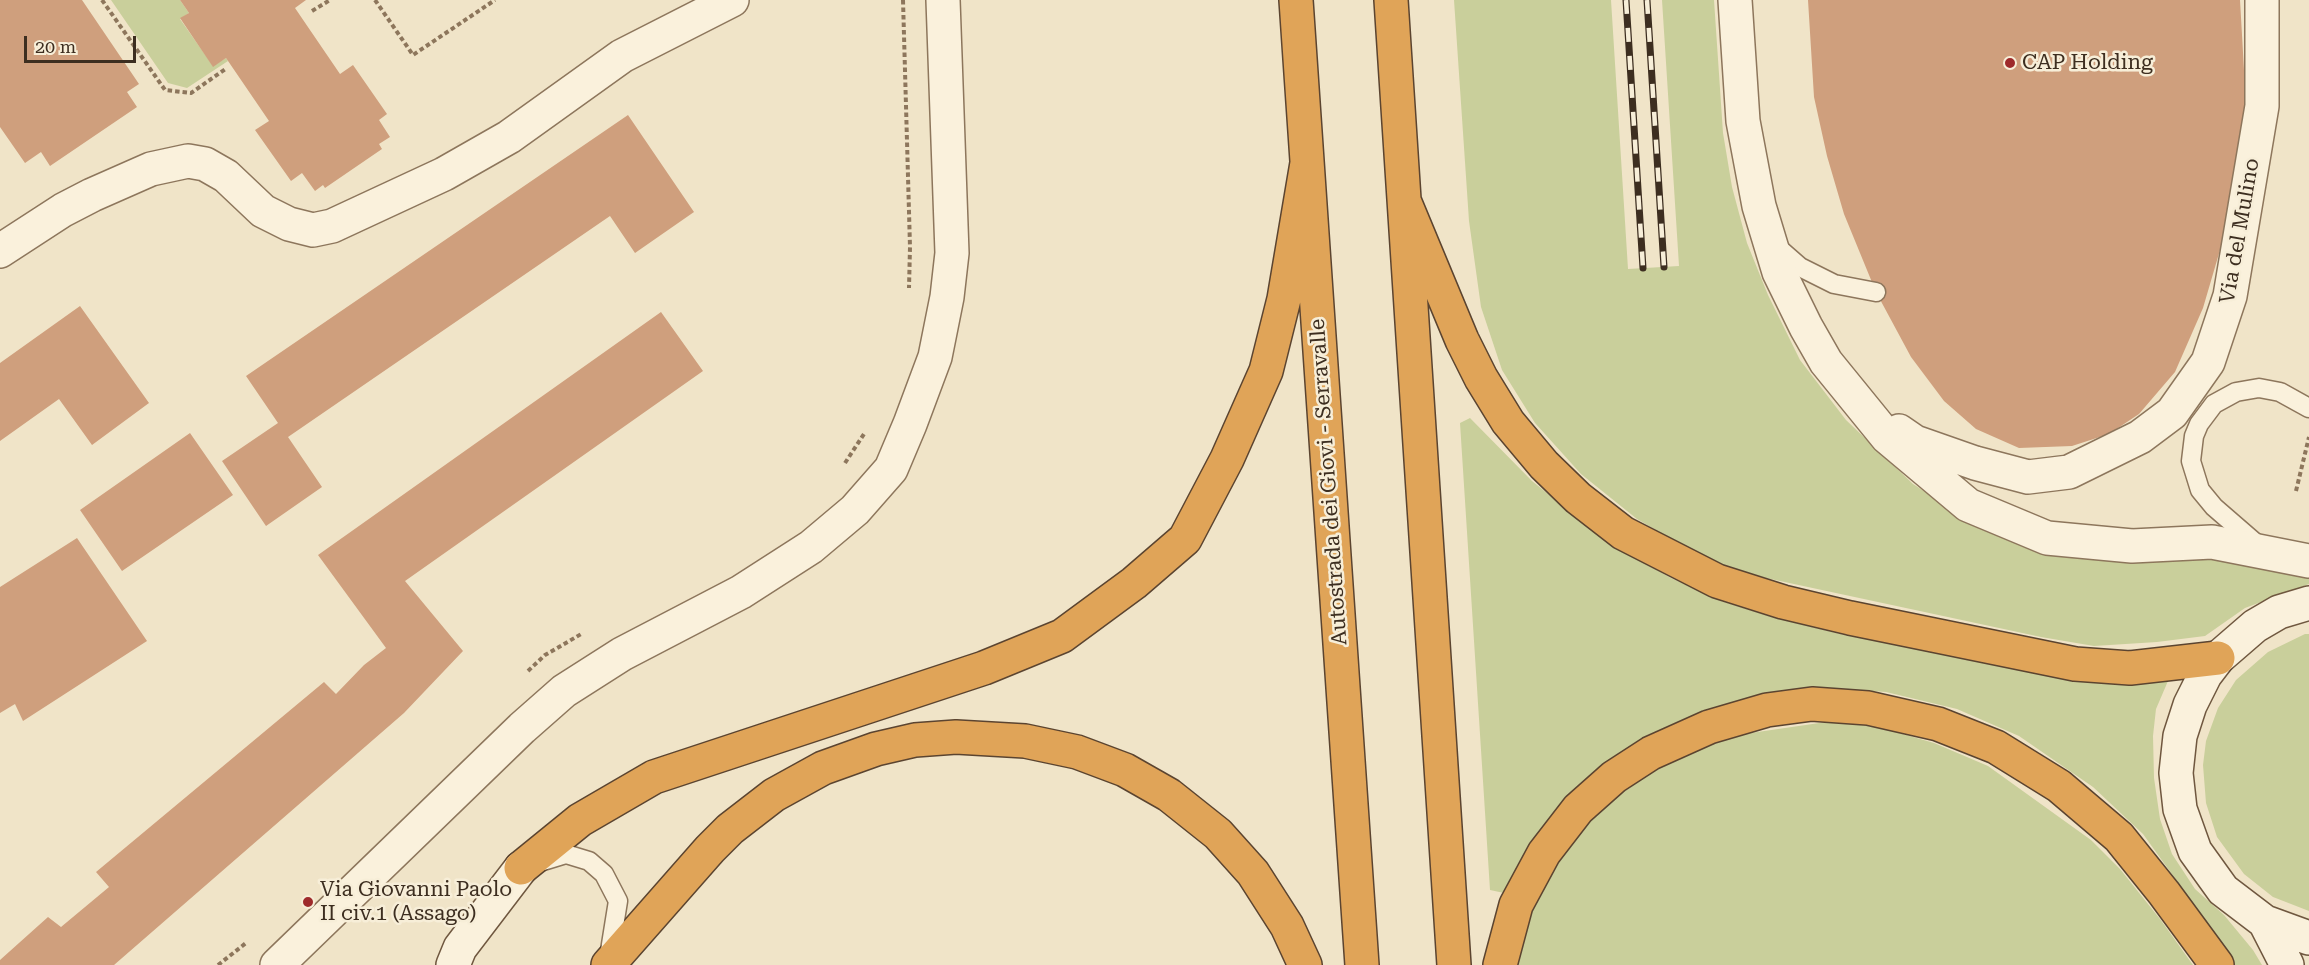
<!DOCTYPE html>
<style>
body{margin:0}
#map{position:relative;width:2309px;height:965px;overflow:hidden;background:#f0e4c8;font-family:"Roboto Serif",serif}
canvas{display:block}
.scale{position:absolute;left:24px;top:36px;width:112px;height:27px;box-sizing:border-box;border:3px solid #3d2e20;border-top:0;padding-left:8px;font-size:18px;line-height:21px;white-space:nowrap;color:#3d2e20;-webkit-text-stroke:4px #f7eed8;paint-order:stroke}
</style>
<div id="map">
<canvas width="2309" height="965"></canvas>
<div class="scale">20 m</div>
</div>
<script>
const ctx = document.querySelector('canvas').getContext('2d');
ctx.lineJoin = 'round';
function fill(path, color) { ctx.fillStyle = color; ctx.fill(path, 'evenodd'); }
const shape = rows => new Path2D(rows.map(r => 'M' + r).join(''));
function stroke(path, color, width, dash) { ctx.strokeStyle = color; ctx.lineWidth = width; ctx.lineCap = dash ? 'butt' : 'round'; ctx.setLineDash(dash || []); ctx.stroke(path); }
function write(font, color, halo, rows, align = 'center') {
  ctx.font = font + ' "Roboto Serif",serif'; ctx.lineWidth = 5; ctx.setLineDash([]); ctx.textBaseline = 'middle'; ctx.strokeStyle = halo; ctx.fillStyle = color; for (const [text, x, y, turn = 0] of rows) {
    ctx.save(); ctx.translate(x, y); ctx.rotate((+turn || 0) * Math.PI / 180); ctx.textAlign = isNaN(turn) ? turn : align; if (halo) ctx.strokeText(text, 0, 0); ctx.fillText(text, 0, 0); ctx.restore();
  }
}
fill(shape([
 [111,0,180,0,189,13,180,19,213,66,226,58,228,61,187,88,168,83],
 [1454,0,1611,0,1628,269,1679,266,1662,0,1714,0,1723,133,1732,187,1747,243,1768,295,1800,360,1846,420,1913,484,1964,517,2023,547,2075,558,2208,554,2309,575,2309,584,2245,608,2205,636,2157,642,2094,646,2041,637,1766,578,1709,561,1637,519,1581,474,1535,423,1502,370,1481,307,1469,221],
 [1470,418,1532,481,1583,522,1635,558,1671,578,1721,601,1772,617,1840,634,2085,681,2129,682,2168,681,2156,709,2153,736,2154,778,2160,819,2172,854,2195,889,2224,915,2253,950,2262,965,2232,965,2197,909,2143,834,2093,787,2019,736,1957,709,1886,692,1815,687,1754,697,1705,712,1504,893,1490,890,1460,423],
 [2305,634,2309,634,2309,911,2273,897,2244,874,2217,837,2206,803,2203,765,2206,741,2218,708,2236,680,2268,652],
 [1833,721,1882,728,1934,743,1988,766,2091,840,2120,869,2160,919,2193,965,1513,965,1522,935,1542,884,1566,847,1606,804,1645,777,1680,756,1710,744,1737,735]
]), '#c9cf9b');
fill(shape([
 [0,0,82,0,139,84,127,92,137,107,50,166,41,152,25,163,0,127],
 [180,0,306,0,295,8,340,74,353,65,387,114,379,120,390,137,379,144,382,149,325,188,323,185,315,191,302,173,291,181,255,130,269,121,226,58,213,67,180,18,189,13],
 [1808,0,2240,0,2246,105,2225,233,2203,308,2175,372,2139,414,2109,434,2072,446,2019,448,1976,429,1944,401,1911,357,1876,292,1844,214,1827,156,1814,97],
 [628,115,694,212,635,253,610,216,288,437,322,487,266,526,222,461,278,423,246,376],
 [80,306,149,403,92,445,59,399,0,441,0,363],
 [661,312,703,371,405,581,463,651,404,713,114,965,0,965,0,960,48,917,61,927,109,887,96,872,324,682,336,694,364,665,386,648,318,555],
 [190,433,233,495,122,571,80,510],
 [77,538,147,641,23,721,15,704,0,713,0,587]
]), '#cf9f7d');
const lane = shape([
 [1776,246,1800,267,1834,284,1876,292],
 [2259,546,2214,507,2200,490,2191,461,2194,436,2199,424,2214,404,2236,392,2259,388,2280,392,2309,408],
 [540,862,566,854,589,861,604,874,618,901,609,957]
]);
const street = shape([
 [1735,0,1743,121,1759,206,1779,272,1806,327,1826,362,1887,437,1968,505,2047,538,2132,546,2212,542,2309,561],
 [0,251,63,210,92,195,151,169,188,161,205,164,226,176,263,211,289,224,313,230,332,226,444,174,509,137,622,56,732,0],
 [1899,431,1915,442,1975,463,2028,477,2069,472,2140,437,2172,413,2208,362,2230,296,2262,106,2262,0],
 [277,965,522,728,564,691,622,654,741,592,811,547,855,510,891,469,910,424,935,357,947,297,952,253,943,0]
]);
const secondary = shape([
 [2309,603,2279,612,2255,626,2218,658,2205,675,2190,705,2180,736,2176,773,2180,809,2195,851,2223,890,2265,922,2309,938],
 [2265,922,2287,965],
 [453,965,460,948,521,868]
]);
const highway = shape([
 [1296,0,1362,965],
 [1391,0,1454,965],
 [1405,203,1462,340,1481,378,1508,422,1544,465,1578,498,1623,533,1717,581,1783,602,1850,618,2075,664,2130,668,2218,658],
 [521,868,580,820,654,777,984,668,1062,636,1134,583,1185,539,1227,459,1266,371,1284,299,1307,163],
 [608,965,710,849,730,829,774,795,823,768,876,749,915,740,956,737,1025,741,1077,752,1125,770,1169,795,1218,834,1253,873,1287,926,1305,965],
 [1500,965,1516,905,1544,853,1578,809,1614,777,1651,753,1709,727,1767,710,1812,704,1868,708,1938,724,1996,747,2059,786,2119,837,2164,893,2217,965]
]);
stroke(lane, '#8d765c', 21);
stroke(street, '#8d765c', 36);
stroke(secondary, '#6f573f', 36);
stroke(highway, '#5b4430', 36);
stroke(shape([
 [102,0,165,90,191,93,227,68],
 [375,0,413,55,495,0],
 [903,0,910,247,909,288],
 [312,11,330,0],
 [845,463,864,434],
 [2296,491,2309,437],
 [528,671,545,655,583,633],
 [218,965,246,943]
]), '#8d765c', 4, [4.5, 3]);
stroke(lane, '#faf1dc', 18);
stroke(street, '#faf1dc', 33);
stroke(secondary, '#faf1dc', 33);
stroke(highway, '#e0a458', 33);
const rail = shape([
 [1626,0,1643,268],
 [1647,0,1664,267]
]);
stroke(rail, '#3d2e20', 7);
stroke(rail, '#f7eed8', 4.5, [14]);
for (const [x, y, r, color] of [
 [2010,63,6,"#9e2a2b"],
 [308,902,6,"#9e2a2b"]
]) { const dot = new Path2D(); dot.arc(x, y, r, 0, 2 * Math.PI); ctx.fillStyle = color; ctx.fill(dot); stroke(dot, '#f7eed8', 2); }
write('21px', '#3d2e20', '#f7eed8', [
 ["CAP Holding",2022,63],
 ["Via Giovanni Paolo",320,890],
 ["II civ.1 (Assago)",320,914]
], 'left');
write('21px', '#3d2e20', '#f7eed8', [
 ["Via del Mulino",2240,231,-80],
 ["Autostrada dei Giovi - Serravalle",1329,482,-94]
]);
</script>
